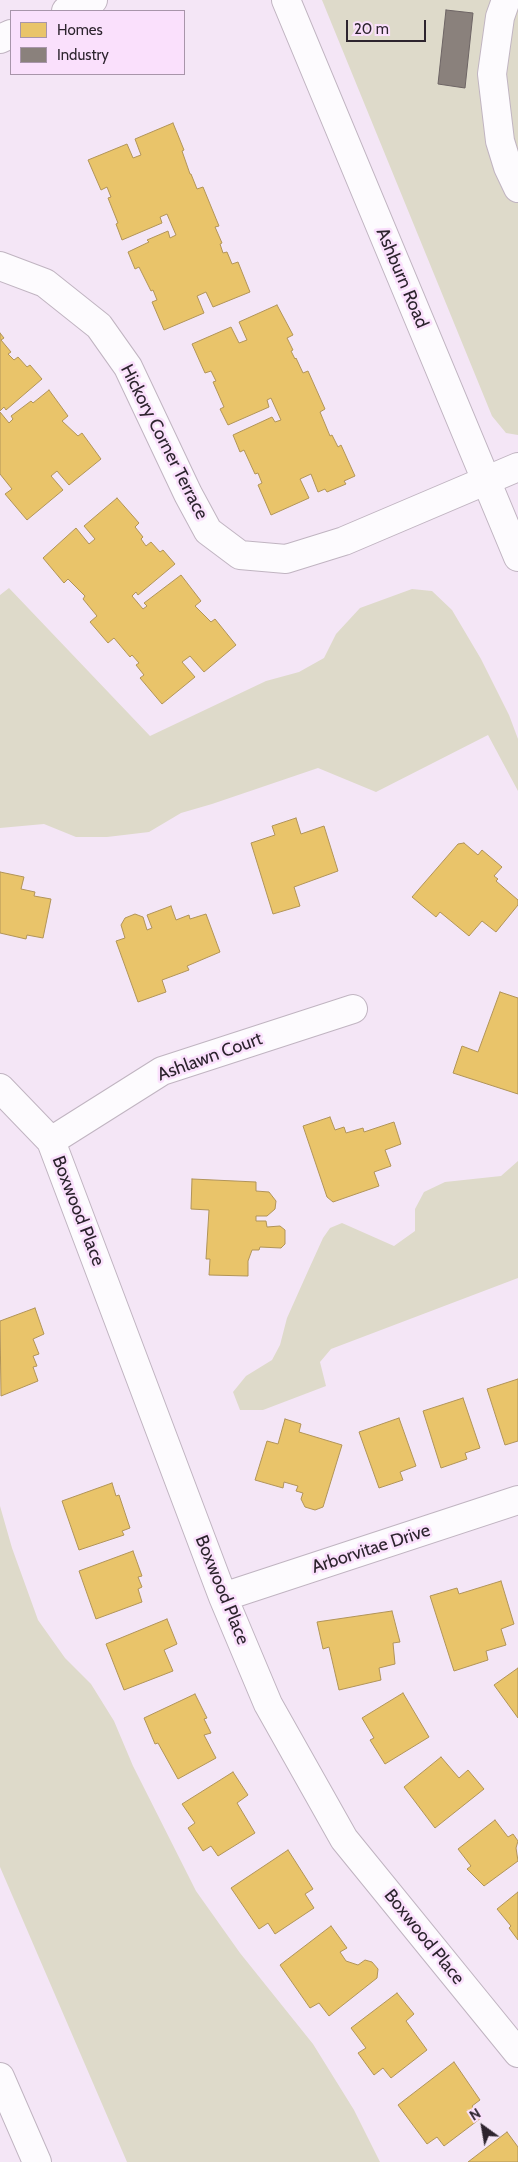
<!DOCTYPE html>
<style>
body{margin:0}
#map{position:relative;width:518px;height:2162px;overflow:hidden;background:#f4e6f6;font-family:Cabin,sans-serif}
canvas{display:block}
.legend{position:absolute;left:10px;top:10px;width:175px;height:65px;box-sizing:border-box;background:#fae0fc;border:1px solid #a895aa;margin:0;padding:6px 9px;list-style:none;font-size:15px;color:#2d242e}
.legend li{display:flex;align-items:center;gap:10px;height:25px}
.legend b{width:25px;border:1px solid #a895aa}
.north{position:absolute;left:458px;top:2102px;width:50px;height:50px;-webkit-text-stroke:4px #fae0fc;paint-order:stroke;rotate:328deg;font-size:14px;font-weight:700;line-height:20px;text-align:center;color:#2d242e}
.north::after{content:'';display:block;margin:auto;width:18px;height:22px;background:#2d242e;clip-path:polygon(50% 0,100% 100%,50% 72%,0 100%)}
.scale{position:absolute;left:346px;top:20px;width:80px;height:22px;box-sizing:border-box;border:2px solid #2d242e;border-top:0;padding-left:6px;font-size:15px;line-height:18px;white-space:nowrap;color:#2d242e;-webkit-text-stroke:4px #fae0fc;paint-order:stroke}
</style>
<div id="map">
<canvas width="518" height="2162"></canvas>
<ul class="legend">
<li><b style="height:14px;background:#e9c46a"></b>Homes</li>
<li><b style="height:14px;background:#8a817c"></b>Industry</li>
</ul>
<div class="north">N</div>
<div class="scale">20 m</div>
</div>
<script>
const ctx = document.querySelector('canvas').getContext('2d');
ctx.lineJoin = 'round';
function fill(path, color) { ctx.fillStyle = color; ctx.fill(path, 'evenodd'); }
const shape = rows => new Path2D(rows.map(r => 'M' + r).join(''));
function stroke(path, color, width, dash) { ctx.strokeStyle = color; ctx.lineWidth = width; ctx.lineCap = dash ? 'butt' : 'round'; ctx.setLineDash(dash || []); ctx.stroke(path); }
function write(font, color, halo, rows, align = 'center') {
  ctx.font = font + ' Cabin,sans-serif'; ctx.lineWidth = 5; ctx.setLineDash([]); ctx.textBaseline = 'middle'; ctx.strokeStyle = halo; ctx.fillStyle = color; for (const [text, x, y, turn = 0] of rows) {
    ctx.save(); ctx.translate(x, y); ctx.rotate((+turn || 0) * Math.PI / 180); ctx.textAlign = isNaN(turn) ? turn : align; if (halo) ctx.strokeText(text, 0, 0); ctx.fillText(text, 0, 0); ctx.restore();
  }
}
fill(shape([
 [322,0,518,0,518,435,506,433,492,416],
 [9,588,150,736,266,681,299,672,324,658,336,634,360,608,412,589,432,591,452,610,481,659,509,715,518,739,518,791,488,735,376,792,318,768,212,804,181,813,149,832,107,837,76,837,44,824,0,828,0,595],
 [518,1161,518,1278,331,1349,320,1362,326,1386,263,1410,240,1410,233,1392,246,1376,272,1360,280,1345,287,1318,308,1271,323,1238,330,1228,342,1223,394,1246,415,1231,415,1209,424,1192,445,1182,501,1176],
 [0,1506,12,1548,38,1620,65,1658,91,1684,114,1721,133,1766,196,1891,240,1953,313,2044,354,2110,380,2162,127,2162,0,1867]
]), '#dedaca');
const homes = shape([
 [173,123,184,150,182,151,190,174,191,174,197,189,203,187,219,226,215,227,222,243,220,244,223,253,227,252,232,264,238,262,250,292,213,307,206,292,197,296,204,313,164,330,152,302,157,300,153,290,151,291,139,267,135,269,128,252,149,242,147,240,168,231,170,238,176,235,167,214,160,217,162,223,122,240,116,224,118,223,108,198,111,197,107,187,101,190,88,160,127,144,133,158,141,155,135,139,173,123],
 [277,305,293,335,287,338,293,350,291,351,295,359,296,358,303,373,308,371,325,409,320,412,330,436,332,435,338,447,341,445,355,476,344,481,346,484,327,492,325,489,318,492,311,474,300,479,309,498,271,515,258,485,262,483,258,473,255,474,244,450,240,452,233,435,272,417,275,422,281,420,271,398,267,400,269,407,228,425,220,409,224,407,213,382,216,381,211,371,205,373,192,344,231,327,239,343,247,340,239,322,277,305],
 [0,333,4,338,1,340,11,352,8,354,14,360,18,357,27,367,30,365,42,379,6,410,4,407,0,411,0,333],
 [49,390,68,416,62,421,78,436,82,433,101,459,69,485,57,471,51,476,63,490,27,520,5,494,12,489,0,474,0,412,9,423,13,419,11,416,31,401,33,403,49,390],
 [117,498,139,523,135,527,143,537,141,539,146,546,151,542,160,552,163,550,175,564,138,595,136,592,132,596,143,609,147,606,144,603,181,575,201,601,195,606,211,622,215,619,236,645,204,672,190,656,182,662,195,677,162,704,140,678,144,675,136,665,139,663,132,655,130,657,114,638,108,643,90,622,97,616,83,599,85,596,68,579,64,583,43,558,76,528,89,544,95,539,84,526,117,498],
 [296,818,301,834,324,826,338,871,294,887,300,906,273,914,251,843,275,835,272,826,296,818],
 [464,843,478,855,482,850,502,867,494,876,498,879,496,881,518,900,518,905,496,932,482,921,469,936,440,912,436,917,412,897,458,844,464,843],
 [0,872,24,877,21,889,35,892,34,896,51,899,43,938,27,935,26,939,0,933,0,872],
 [171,906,176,920,189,915,190,919,206,914,220,952,187,966,189,970,162,980,166,992,138,1002,116,941,125,938,121,925,125,918,135,914,143,917,147,930,152,928,147,915,171,906],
 [500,992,518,998,518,1094,453,1073,462,1046,478,1052,500,992],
 [330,1117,335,1130,344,1127,346,1133,363,1128,364,1132,394,1122,401,1144,385,1150,391,1166,374,1172,379,1186,333,1202,327,1197,303,1126,330,1117],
 [192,1179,256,1182,256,1191,269,1192,276,1201,275,1209,267,1216,256,1216,256,1221,266,1221,267,1227,280,1226,285,1230,285,1244,281,1248,260,1247,259,1250,252,1250,248,1261,248,1276,209,1275,210,1259,206,1259,209,1210,191,1209,192,1179],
 [35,1308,44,1334,33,1339,39,1354,33,1356,37,1366,33,1367,38,1381,1,1396,0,1321,35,1308],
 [518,1379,518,1441,505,1445,487,1389,518,1379],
 [463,1398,480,1448,465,1453,467,1459,441,1468,423,1411,463,1398],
 [399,1418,416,1466,400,1472,403,1480,379,1488,359,1432,399,1418],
 [285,1419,301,1424,299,1432,342,1445,323,1507,315,1510,305,1507,301,1499,303,1493,296,1491,298,1486,284,1482,283,1488,255,1480,267,1441,278,1444,285,1419],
 [112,1483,116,1496,119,1495,130,1528,122,1531,124,1535,79,1550,62,1501,112,1483],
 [133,1551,142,1576,138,1577,142,1587,138,1589,142,1602,96,1619,79,1571,133,1551],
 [501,1581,514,1624,501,1629,506,1645,486,1651,488,1660,454,1671,430,1596,457,1588,459,1594,501,1581],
 [392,1611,400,1642,393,1643,395,1664,379,1668,381,1680,339,1690,329,1647,323,1649,317,1622,392,1611],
 [167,1619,177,1644,164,1650,173,1671,124,1690,106,1644,167,1619],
 [518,1668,518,1718,494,1685,518,1668],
 [403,1693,429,1737,385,1764,370,1740,374,1738,362,1718,403,1693],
 [195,1694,207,1718,204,1719,211,1733,204,1735,216,1758,178,1779,158,1743,155,1744,144,1718,195,1694],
 [441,1757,459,1778,468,1770,484,1789,435,1828,404,1787,441,1757],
 [233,1772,248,1795,237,1803,255,1833,218,1856,211,1846,203,1851,188,1828,195,1823,182,1804,233,1772],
 [495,1820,508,1837,513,1834,518,1841,516,1848,518,1861,484,1886,467,1869,471,1866,458,1849,495,1820],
 [288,1850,313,1889,305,1894,314,1908,275,1934,268,1923,259,1929,231,1888,288,1850],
 [518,1892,518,1940,509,1928,511,1926,497,1909,518,1892],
 [331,1926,347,1948,340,1952,346,1961,358,1965,365,1960,372,1962,378,1969,377,1978,329,2016,319,2003,310,2008,280,1965,331,1926],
 [397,1993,414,2014,406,2021,427,2050,391,2078,383,2068,374,2075,358,2053,366,2048,351,2028,397,1993],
 [454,2062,480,2100,472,2106,481,2118,444,2146,437,2137,427,2144,398,2105,454,2062],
 [507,2132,518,2147,518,2162,468,2162,507,2132]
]);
fill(homes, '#e9c46a');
stroke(homes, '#b19458', 1);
const industry = shape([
 [446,10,473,13,465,88,438,84,446,10]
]);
fill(industry, '#8a817c');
stroke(industry, '#6e6565', 1);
const minor = shape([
 [506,0,500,17,492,74,500,141,508,167,518,188],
 [0,266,45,283,99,326,128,367,188,494,208,531,240,555,286,559,344,541,518,467],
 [0,1088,51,1141,223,1597,268,1704,344,1839,518,2053],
 [51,1141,162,1071,353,1009],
 [223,1597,518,1500]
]);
const tertiary = shape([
 [286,0,518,557]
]);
const secondary = shape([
 [66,11,93,0],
 [0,39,11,34],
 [0,2077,37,2162]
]);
stroke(minor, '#c0b4c1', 30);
stroke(tertiary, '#c0b4c1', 30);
stroke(secondary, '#c0b4c1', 30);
stroke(minor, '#fdfbfe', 28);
stroke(tertiary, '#fdfbfe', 28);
stroke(secondary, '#fdfbfe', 28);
write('18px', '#2d242e', '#fae0fc', [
 ["Ashburn Road",402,278,67],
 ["Hickory Corner Terrace",164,442,63],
 ["Ashlawn Court",210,1057,-20],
 ["Boxwood Place",78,1211,69],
 ["Arborvitae Drive",371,1549,-18],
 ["Boxwood Place",222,1590,68],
 ["Boxwood Place",424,1937,51]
]);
</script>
